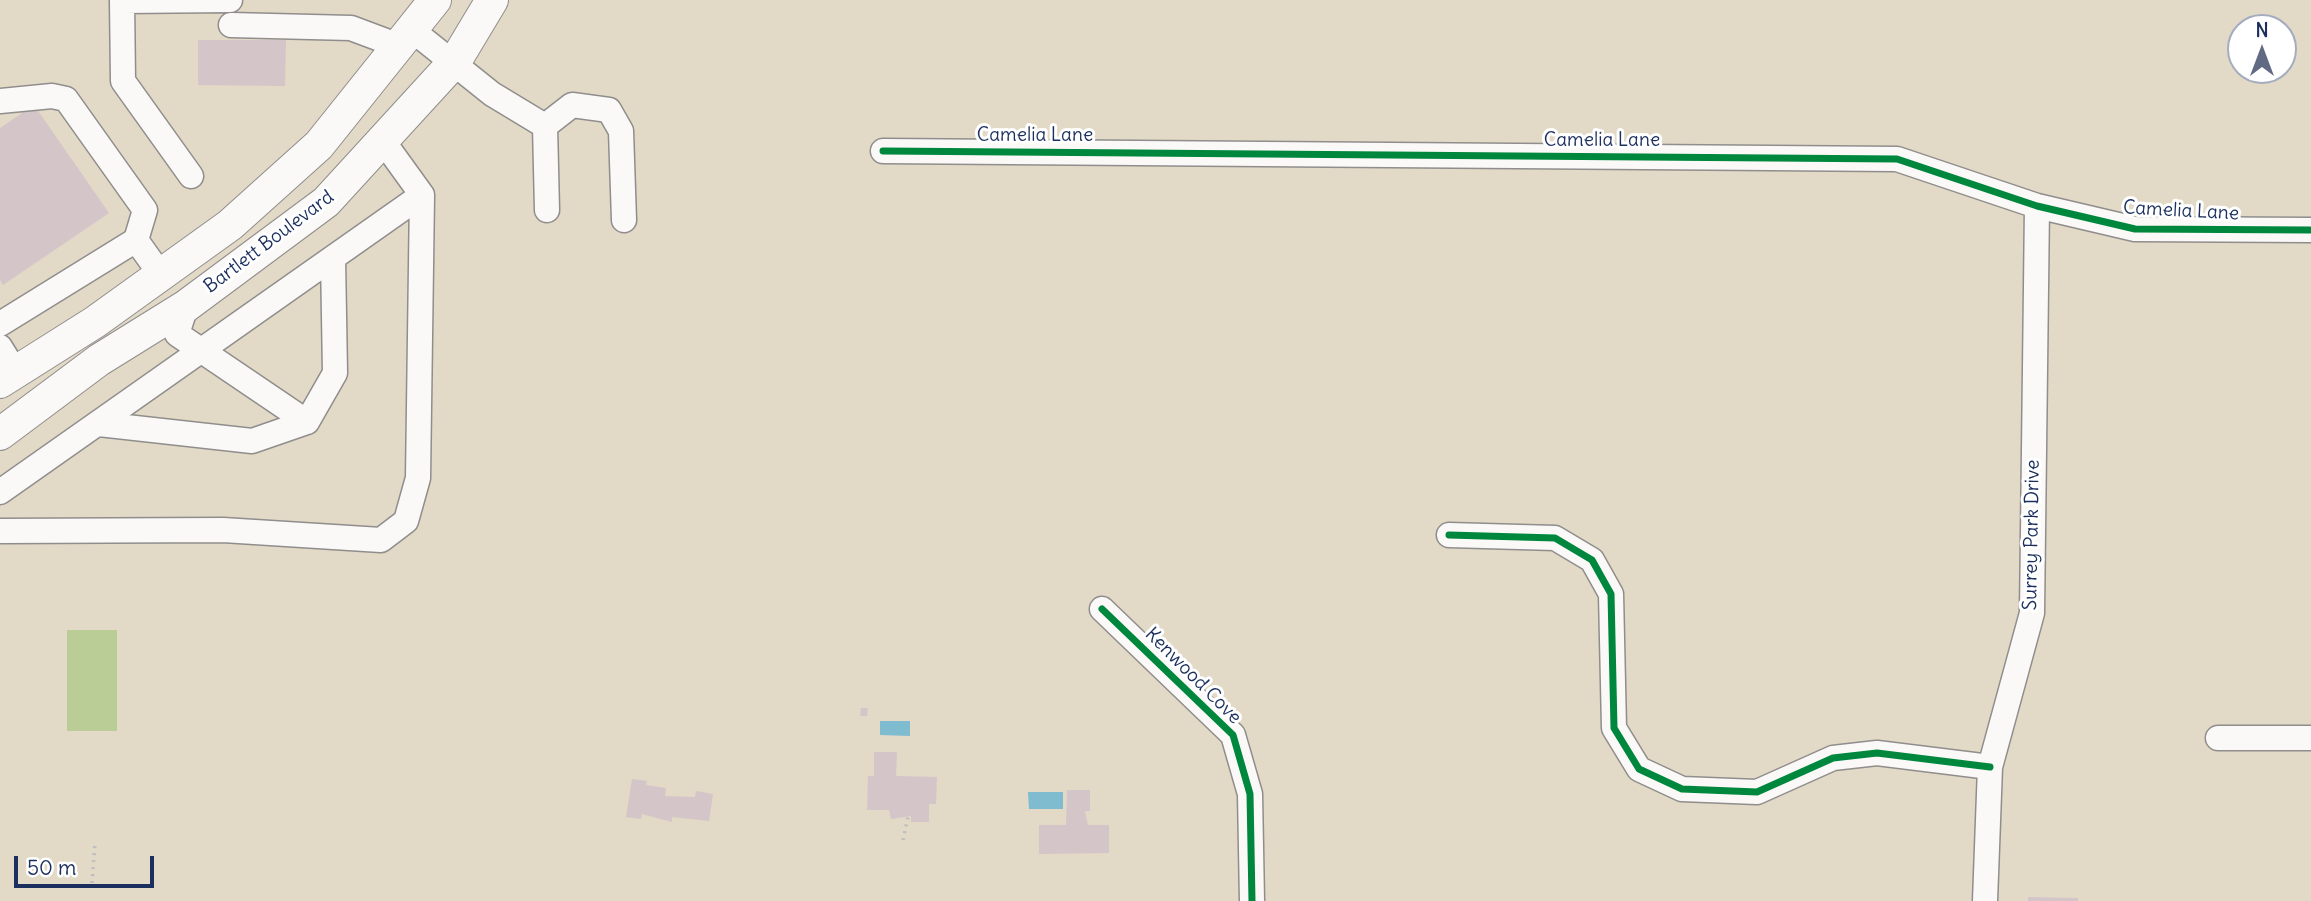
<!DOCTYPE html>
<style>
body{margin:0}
#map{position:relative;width:2311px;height:901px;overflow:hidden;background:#e2d9c7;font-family:Delius,sans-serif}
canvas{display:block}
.north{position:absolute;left:2227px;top:14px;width:70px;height:70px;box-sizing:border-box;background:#fff;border:2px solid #a4acbf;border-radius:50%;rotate:0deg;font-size:19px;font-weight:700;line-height:28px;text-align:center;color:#1b2f5e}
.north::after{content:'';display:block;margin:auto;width:24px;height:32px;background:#616a83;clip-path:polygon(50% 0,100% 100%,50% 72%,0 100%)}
.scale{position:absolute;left:14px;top:856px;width:140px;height:32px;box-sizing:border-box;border:4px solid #1b2f5e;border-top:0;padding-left:9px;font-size:21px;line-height:24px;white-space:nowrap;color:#1b2f5e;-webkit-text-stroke:5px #fff;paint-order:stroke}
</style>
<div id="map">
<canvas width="2311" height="901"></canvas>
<div class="north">N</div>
<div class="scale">50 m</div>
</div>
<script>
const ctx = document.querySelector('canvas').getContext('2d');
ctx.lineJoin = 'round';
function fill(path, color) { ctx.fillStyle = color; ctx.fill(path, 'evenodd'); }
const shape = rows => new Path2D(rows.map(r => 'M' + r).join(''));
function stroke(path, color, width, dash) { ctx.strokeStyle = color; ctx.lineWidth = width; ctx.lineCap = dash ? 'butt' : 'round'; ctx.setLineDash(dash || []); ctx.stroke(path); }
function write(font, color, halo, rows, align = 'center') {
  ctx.font = font + ' Delius,sans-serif'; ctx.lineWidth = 6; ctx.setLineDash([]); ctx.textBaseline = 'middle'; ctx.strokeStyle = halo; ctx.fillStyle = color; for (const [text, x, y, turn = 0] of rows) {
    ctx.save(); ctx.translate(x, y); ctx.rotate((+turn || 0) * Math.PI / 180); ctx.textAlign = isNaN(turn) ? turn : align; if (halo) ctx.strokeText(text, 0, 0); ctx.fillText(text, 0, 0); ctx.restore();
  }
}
fill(shape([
 [67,630,117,630,117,731,67,731]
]), '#bacd97');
fill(shape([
 [880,721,910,721,910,736,880,735],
 [1028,792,1063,792,1063,809,1029,809]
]), '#7fbccf');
fill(shape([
 [198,40,286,40,285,86,198,85],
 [34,105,109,213,3,285,0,280,0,128],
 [861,708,868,708,867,716,860,716],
 [874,752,897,752,896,776,937,777,936,804,929,804,929,822,911,822,911,816,891,819,889,810,867,810,868,776,874,776],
 [632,779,647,781,646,785,666,788,665,796,695,797,696,791,713,794,709,821,672,817,672,822,642,814,641,819,626,817],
 [1067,790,1090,790,1090,811,1085,811,1088,825,1109,825,1109,853,1039,854,1039,825,1066,825],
 [2028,897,2078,898,2078,901,2028,901]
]), '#d4c5c9');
const minor = shape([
 [231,25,351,28,399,46],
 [412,30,492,94,545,126,572,105,609,110,621,131,624,220],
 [0,101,52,96,66,99,145,210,136,240],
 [545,126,547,210],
 [883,151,1897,159,2037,206,2135,229,2311,230],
 [191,176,123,81,122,1,230,0],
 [186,306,177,334,307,422],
 [0,324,136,240,161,275],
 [0,347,15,371],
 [99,424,252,441,307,422,335,373,333,258],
 [0,492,422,195,383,141],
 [0,531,223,530,381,540,406,521,418,478,422,195],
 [1449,535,1555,538,1592,560,1611,594,1614,728,1639,769,1682,789,1757,792,1833,758,1877,753,1990,767],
 [1102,609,1233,735,1250,794,1252,901],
 [2218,738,2311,738],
 [1985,901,1990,767,2032,613,2037,206]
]);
const major = shape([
 [0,382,95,322,230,225,319,145,435,0],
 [0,434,99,360,186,306,326,202,456,60,492,0]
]);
stroke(minor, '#8f8e8c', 27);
stroke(major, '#8f8e8c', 34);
stroke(shape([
 [903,840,908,817],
 [92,883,95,843]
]), '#bdbebf', 3.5, [2, 5]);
stroke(minor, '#fbf9f7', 24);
stroke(major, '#fbf9f7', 32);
stroke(shape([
 [883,151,1897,159,2037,206,2135,229,2311,230],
 [1449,535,1555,538,1592,560,1611,594,1614,728,1639,769,1682,789,1757,792,1833,758,1877,753,1990,767],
 [1102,609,1233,735,1250,794,1252,901]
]), '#00873e', 7);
write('19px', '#1b2f5e', '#fff', [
 ["Camelia Lane",1035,136],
 ["Camelia Lane",1602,141],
 ["Camelia Lane",2181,211,3],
 ["Bartlett Boulevard",269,242,-37],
 ["Surrey Park Drive",2032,535,-89],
 ["Kenwood Cove",1193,676,45]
]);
</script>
